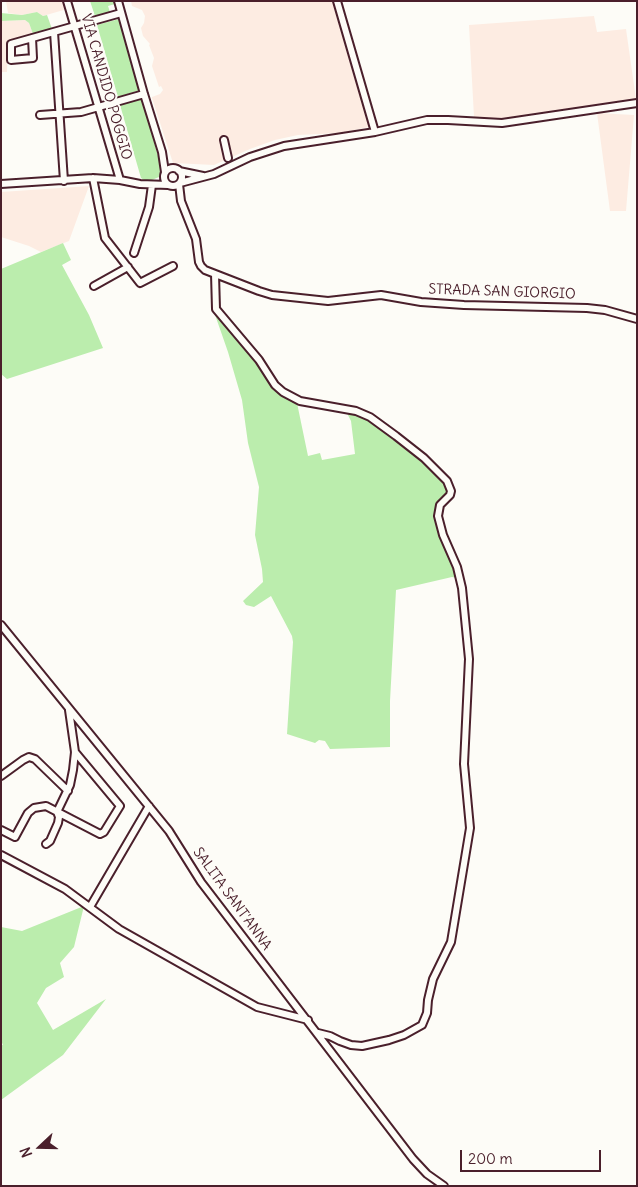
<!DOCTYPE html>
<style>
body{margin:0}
#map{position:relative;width:638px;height:1187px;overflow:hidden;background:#fdfcf7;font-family:Delius,sans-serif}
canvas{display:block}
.frame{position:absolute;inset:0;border:2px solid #4a1f2b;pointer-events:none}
.north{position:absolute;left:15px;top:1122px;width:50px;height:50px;-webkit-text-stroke:4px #fdfcf7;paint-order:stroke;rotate:249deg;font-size:14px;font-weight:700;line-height:20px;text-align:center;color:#4a1f2b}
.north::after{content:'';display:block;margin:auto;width:18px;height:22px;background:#4a1f2b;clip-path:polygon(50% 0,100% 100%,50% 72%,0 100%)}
.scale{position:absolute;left:460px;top:1150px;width:141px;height:22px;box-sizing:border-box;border:2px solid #4a1f2b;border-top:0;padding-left:6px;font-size:15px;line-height:18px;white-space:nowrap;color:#4a1f2b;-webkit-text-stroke:4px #fdfcf7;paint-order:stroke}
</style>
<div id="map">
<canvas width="638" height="1187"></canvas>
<div class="frame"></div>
<div class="north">N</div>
<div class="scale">200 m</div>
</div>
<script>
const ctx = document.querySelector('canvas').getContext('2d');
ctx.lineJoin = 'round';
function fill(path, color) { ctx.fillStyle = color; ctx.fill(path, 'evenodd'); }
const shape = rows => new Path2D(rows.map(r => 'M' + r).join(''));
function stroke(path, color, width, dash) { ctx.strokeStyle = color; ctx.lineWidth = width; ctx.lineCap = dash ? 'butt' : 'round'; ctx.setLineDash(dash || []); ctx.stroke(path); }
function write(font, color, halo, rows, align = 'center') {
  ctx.font = font + ' Delius,sans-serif'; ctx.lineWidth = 4; ctx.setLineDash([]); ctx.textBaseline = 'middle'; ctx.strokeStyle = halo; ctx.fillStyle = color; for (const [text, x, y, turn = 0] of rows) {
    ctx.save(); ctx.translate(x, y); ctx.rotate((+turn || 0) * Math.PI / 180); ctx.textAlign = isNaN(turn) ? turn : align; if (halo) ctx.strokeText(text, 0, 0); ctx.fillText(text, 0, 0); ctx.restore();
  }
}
fill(shape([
 [6,1,65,1,67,9,43,16,37,12,22,15,8,13],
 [131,1,332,1,369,127,340,133,298,135,275,140,250,149,214,165,173,163,152,98,152,97,160,94,163,90,161,86,159,87,152,66,154,58,149,45,150,44,143,36,141,28,144,23,145,16,142,10,132,6],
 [594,16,597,32,626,29,636,99,499,120,474,117,469,25],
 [25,20,29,23,33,34,8,42,7,72,1,72,1,21],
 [597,113,634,115,626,211,610,211],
 [89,186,69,241,41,252,29,246,1,237,1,192]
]), '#fdece2');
fill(shape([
 [90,1,114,1,115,4,108,6,110,12,95,16],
 [37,12,43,16,47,15,52,29,33,34,29,23,25,20,1,21,1,13,22,15],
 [119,19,140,90,118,97,97,25],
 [142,98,162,171,159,177,147,182,141,178,120,105],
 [63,243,71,260,62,265,89,315,103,348,7,379,1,374,1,269],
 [213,309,257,362,273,387,281,394,297,403,308,456,320,453,322,460,355,454,351,421,346,411,369,420,381,427,423,461,445,483,449,492,438,504,441,536,457,578,452,577,396,590,390,701,390,747,330,749,325,741,319,740,315,743,287,734,293,642,292,636,271,596,254,607,246,605,243,601,263,582,262,569,255,535,259,487,248,443,242,400,228,352],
 [84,906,74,947,60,963,64,977,46,988,37,1003,53,1030,106,999,63,1055,1,1100,1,1047,3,1044,1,1043,1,927,22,931]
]), '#bbedad');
const minor = shape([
 [67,1,120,180],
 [118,1,144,94,162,152,165,172],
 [337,1,375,132],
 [54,32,64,181],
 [32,38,33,58,11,60,11,44,121,13],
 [40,115,81,112,144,94],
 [224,140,228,158],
 '164 177a9 9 0 1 1 18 0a9 9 0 1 1-18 0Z',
 [179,171,203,176],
 [93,178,105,238,140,283,173,266],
 [180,183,214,174,250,157,284,146,375,132,427,120,448,120,502,123,637,103],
 [1,184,93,178,120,180,140,184,168,185],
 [179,184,181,201,196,239,199,262,201,266,205,270,259,291,272,295,328,301,381,295,421,302,464,305,587,308,605,310,637,319],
 [134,253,149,207,152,185],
 [215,274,216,309,259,360,275,385,283,392,300,401,356,411,370,417,396,436,424,458,447,481,451,491,450,495,440,505,438,516,443,535,457,567,462,588,469,659,464,764,470,828,451,942,433,979,428,1000,427,1013,422,1025,404,1035,389,1040,362,1046,351,1045,340,1041,330,1036,318,1033],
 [94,286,128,267],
 [1,625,169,831,201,882,413,1159,427,1174,444,1186],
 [1,776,23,760,29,757,35,759,68,791],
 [1,830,15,837,28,813,34,808,46,806,100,834,104,832,120,806,75,752],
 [46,844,50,841,58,823,59,817,57,812,70,785,73,770,75,752,69,710],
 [1,855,65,889,119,929,257,1007,308,1020],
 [90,907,149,806]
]);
stroke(minor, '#4a1f2b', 10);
stroke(minor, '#fdfcf7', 6);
write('14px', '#4a1f2b', '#fdfcf7', [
 ["VIA CANDIDO POGGIO",106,87,74],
 ["STRADA SAN GIORGIO",502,292,2],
 ["SALITA SANT'ANNA",232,899,54]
]);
</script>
